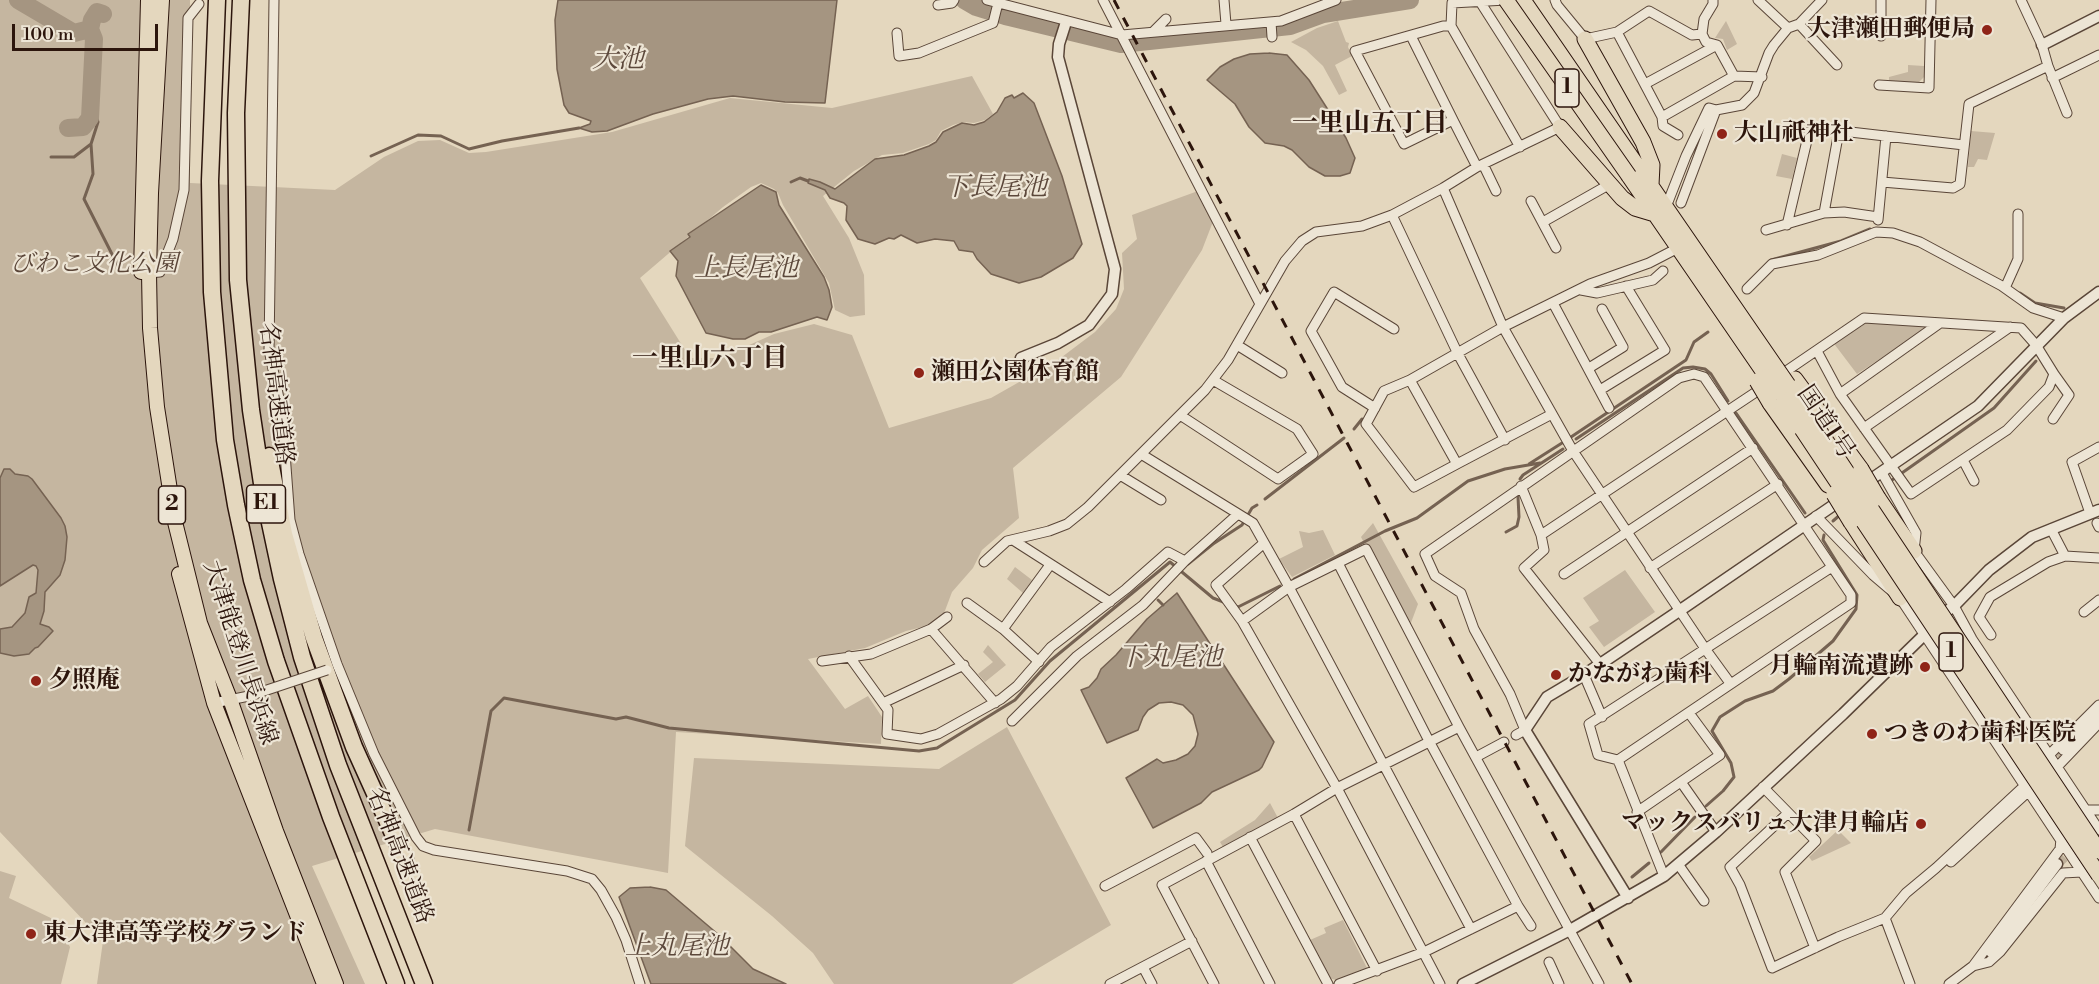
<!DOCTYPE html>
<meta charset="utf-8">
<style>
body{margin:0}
#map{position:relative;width:2099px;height:984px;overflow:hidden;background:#e4d7be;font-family:"Libre Bodoni",serif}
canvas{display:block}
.scale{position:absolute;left:12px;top:24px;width:146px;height:27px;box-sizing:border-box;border:3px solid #2c150c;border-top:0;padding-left:8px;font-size:18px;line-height:21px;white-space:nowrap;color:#2c150c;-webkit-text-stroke:4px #ede5d5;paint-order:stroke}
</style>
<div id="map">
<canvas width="2099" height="984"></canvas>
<div class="scale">100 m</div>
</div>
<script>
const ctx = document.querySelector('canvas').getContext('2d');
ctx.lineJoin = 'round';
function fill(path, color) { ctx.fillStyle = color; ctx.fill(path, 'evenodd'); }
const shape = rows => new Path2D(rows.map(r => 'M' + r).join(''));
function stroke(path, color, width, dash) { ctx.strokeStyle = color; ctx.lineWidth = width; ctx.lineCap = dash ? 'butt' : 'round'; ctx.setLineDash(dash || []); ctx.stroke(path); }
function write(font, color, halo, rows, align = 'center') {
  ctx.font = font + ' "Libre Bodoni","Noto Serif JP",serif'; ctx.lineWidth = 4.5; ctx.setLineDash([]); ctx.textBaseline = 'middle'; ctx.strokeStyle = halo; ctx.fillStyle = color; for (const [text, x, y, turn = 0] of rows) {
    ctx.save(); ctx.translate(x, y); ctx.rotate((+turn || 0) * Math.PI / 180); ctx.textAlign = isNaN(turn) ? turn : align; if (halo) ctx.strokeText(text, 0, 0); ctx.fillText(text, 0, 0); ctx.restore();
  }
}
fill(shape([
 [0,0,190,0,190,183,335,190,384,157,418,141,440,140,469,153,486,152,612,132,730,98,832,108,972,76,993,114,985,120,974,123,963,122,953,125,941,131,936,140,929,144,903,153,882,155,854,171,823,196,849,238,864,275,865,315,850,317,835,310,829,283,783,205,778,193,774,189,761,183,751,187,723,207,640,278,690,358,720,358,774,334,814,324,852,335,889,428,991,398,1058,360,1095,332,1116,309,1124,289,1122,253,1137,239,1132,215,1198,191,1214,219,1202,250,1121,377,1013,468,1019,518,982,550,973,568,952,592,943,616,927,626,906,631,865,648,808,659,845,709,868,696,882,717,881,744,676,732,668,873,435,829,312,866,365,984,97,984,103,941,0,832],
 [1338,21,1346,42,1349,43,1348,47,1352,56,1335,65,1347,91,1339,95,1323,66,1306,50,1291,42,1317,28],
 [1726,21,1737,44,1727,50,1723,39,1715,38],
 [1908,65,1924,66,1924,77,1918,83,1889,82,1889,77,1908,72],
 [1971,131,1995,133,1987,160,1978,159,1974,167,1968,167],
 [1782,154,1797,158,1792,179,1776,176],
 [1864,318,1930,326,1857,374,1832,341,1851,333],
 [1373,523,1418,604,1409,628,1361,537],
 [1323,530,1335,555,1292,577,1279,559,1303,547,1299,531,1309,533],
 [1015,567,1032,580,1023,593,1007,579],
 [1625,570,1655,612,1604,647,1589,627,1599,621,1583,598],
 [988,645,1006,665,985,682,978,674,993,662,983,652],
 [1007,727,1111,925,1012,984,834,984,813,953,772,916,685,846,694,758,939,769],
 [1270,803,1278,818,1223,847,1220,842,1255,820],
 [1838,830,1851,843,1812,861,1809,857],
 [0,871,16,876,9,898,55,920,70,947,61,984,0,984],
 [1343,920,1367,968,1336,980,1329,978,1310,940,1326,933,1324,928]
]), '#c5b6a0');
const water = shape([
 [558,0,837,0,825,103,785,102,733,96,708,99,653,114,607,131,592,132,579,128,590,124,591,121,569,113,564,105,557,69,555,20,558,0],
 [1269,53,1287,55,1309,80,1346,138,1355,158,1350,173,1340,176,1325,176,1309,167,1292,150,1284,146,1265,143,1249,127,1235,104,1207,80,1220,67,1234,59,1250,54,1269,53],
 [1023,93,1034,103,1062,176,1082,244,1073,258,1041,277,1019,283,991,274,977,259,973,252,959,250,954,241,935,239,917,243,901,235,894,239,889,238,875,244,858,239,846,220,847,206,844,203,830,198,825,190,808,183,809,179,820,182,835,189,875,159,904,155,929,146,936,142,943,132,962,123,974,125,984,122,997,112,1005,98,1012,95,1014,98,1023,93],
 [761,185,776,192,779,205,824,277,829,290,832,307,827,320,817,317,771,332,759,332,745,339,733,339,706,333,676,276,678,261,670,251,690,237,688,234,761,185],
 [4,469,10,469,15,474,28,476,32,479,61,518,65,526,67,537,65,560,60,575,45,592,44,611,40,624,49,627,53,631,38,647,35,648,29,654,14,656,0,653,0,629,12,627,25,613,29,597,36,593,38,570,36,566,33,565,0,586,0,478,4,469],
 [1177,593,1274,742,1262,767,1259,770,1212,792,1201,803,1153,828,1126,778,1157,759,1163,763,1176,760,1188,754,1195,746,1198,734,1193,715,1183,705,1171,702,1159,703,1148,710,1143,717,1138,730,1107,743,1081,690,1089,687,1097,678,1101,669,1116,655,1147,619,1177,593],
 [650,887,666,890,719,935,753,969,786,984,651,984,619,897,630,888,650,887]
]);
fill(water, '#a59581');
stroke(water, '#756252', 1.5);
stroke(shape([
 [92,104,98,122,91,144,93,174,84,199,118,266],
 [371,156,418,135,441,136,469,149,502,141,579,128],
 [51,157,74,157,91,144],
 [791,182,800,178,808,181],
 [1771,260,1841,241,1870,229],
 [2020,293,2035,303,2064,308],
 [1736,413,1805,513],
 [1354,429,1362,419],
 [1571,437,1686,360,1694,342,1708,332],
 [1576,439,1683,368,1693,367,1705,369,1711,374,1728,401],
 [1529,464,1562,443],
 [1520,479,1523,475,1563,449],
 [1892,480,1994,408,2036,361],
 [1265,499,1344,438],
 [1833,521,1841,514],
 [1506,532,1517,526,1519,517,1518,497],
 [1188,564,1213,544,1242,525,1252,508,1257,505],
 [1294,579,1385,531,1417,518,1468,481,1505,469,1540,463],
 [1158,600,1163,605],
 [1235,606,1238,607,1280,586],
 [1706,806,1723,791,1734,777,1731,763,1712,731,1720,717,1745,701,1773,691,1789,679,1833,641,1856,609,1857,595,1823,540,1824,535],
 [469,830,491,711,504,698,616,719,626,717,669,728,919,751,937,748,1015,700,1050,661,1170,562,1213,598,1226,603],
 [1661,852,1695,817],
 [1632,877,1649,863]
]), '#756252', 3);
stroke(shape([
 [18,0,74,33,90,29,92,20,97,12,103,14],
 [964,0,976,7,1005,16,1121,44,1290,26,1323,14,1410,0],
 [68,128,83,127,90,118,94,39,90,29]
]), '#a59581', 18);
stroke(shape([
 [2047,765,2059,754]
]), '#bfb09a', 9, [9, 4.5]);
stroke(shape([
 [2057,864,2076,846]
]), '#bfb09a', 10, [10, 5]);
const minor = shape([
 [274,0,269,350,282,413,290,520,299,554,337,664,374,754,416,837,423,846,434,850,567,871,592,879,601,890,616,917,626,940,640,984],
 [987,0,1122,35,1281,21,1336,0],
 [1103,0,1260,304],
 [1224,0,1226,24],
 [1479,0,1560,127,1477,167,1443,188,1392,215,1458,354,1505,440],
 [1555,0,1557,5,1585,39,1617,32],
 [1758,0,1788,28],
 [1881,0,1881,36],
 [2021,0,2042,45,2048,66,2067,113],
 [938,5,952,3,954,0],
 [1271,22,1272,37],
 [1799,24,1837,65],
 [1451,26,1520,147],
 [1154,31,1166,19],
 [897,33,899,56,919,53,993,23,998,3],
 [1702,34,1704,19,1713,4,1713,0],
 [1411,36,1453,120],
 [1734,76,1717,45,1706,42,1702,34,1692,35,1649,11,1617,32,1662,117,1734,76,1762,77],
 [2052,78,2099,55],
 [1645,84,1717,45],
 [1879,85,1929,88,1931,0],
 [1662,117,1663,126,1678,135],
 [1483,164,1496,191],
 [1477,167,1453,120,1404,144,1355,51,1443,26,1451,26,1452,3,1506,0],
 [1882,182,1953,188,1960,184,1969,104,2048,66],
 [1443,188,1503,327,1573,451,1706,650,1730,683],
 [1531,201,1556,248],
 [1681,203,1716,110],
 [1666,207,1686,156,1709,108,1716,110,1742,105,1754,93,1769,53,1774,45,1788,28,1799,24,1822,0],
 [1824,213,1839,131],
 [1878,220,1886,136],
 [1543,222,1610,184],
 [1787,225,1809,132,1824,129,1964,145],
 [1766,230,1824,213,1844,212,1878,217],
 [149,273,160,272,173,239,184,190,188,18,199,4],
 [2005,288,2018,259,2018,214],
 [1747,289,1772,264,1818,255,1876,232,1893,233,1920,242,2002,286,2033,308,2064,318],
 [1581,290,1597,293,1653,280,1663,271],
 [1553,303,1609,408],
 [1237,345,1282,373],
 [1589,368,1623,347,1602,309],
 [1779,376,1864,318,2021,328,2036,345,2054,374,2049,387,2007,430,1911,494,1840,394,1817,351],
 [1410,380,1384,391,1366,424,1414,487,1457,464],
 [1600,390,1665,350,1626,286],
 [1840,394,1940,323],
 [1375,408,1342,387,1311,331,1334,292,1394,329],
 [1552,414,1457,464,1410,380,1503,327,1590,284,1649,263,1678,248],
 [1180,415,1278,479,1313,454,1297,429,1213,380],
 [2053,419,2069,395,2054,374],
 [1864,428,2010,327],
 [1141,454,1253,523,1289,587,1471,929],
 [1963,460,1974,481],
 [1882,473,1916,533,1914,551,1954,606,1972,639,2099,830],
 [1120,475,1161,500],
 [1521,486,1541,535,1765,386],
 [2090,513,2072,462,2099,447],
 [1816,516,1873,575,1900,598,2099,898],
 [2097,523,2099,527],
 [2051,529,2065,556],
 [1541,535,1544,550,1524,568,1600,664],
 [1013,540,1110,602],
 [984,562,1007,541,1049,531,1067,524,1088,507,1205,390,1228,360,1285,261,1302,241,1316,232,1362,226,1392,215],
 [1338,563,1429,741,1518,906,1424,952,1339,984],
 [1650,568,1778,484],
 [1564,574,1753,448],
 [967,603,1003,629],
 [2084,612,2099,600],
 [1242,621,1216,585,1264,543],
 [931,629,995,703],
 [1991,635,1979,617,1990,597,2048,562,2065,556,2099,558],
 [849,656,888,710,887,734,921,739,938,734,1001,699,1017,686,1051,647,1126,589,1168,552,1185,561,1238,514],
 [822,661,871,654,931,629,947,617],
 [1039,662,1003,629,1050,565],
 [1584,675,1602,717],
 [214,703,249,696],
 [883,703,964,665],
 [1012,721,1077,656,1143,605,1185,561],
 [1516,735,1525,730,1510,694,1474,629,1461,593,1435,576,1425,554,1679,378,1694,374,1704,377,1851,595,1851,603,1618,760,1598,755,1589,724,1832,567],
 [2063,750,2099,714],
 [2050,754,2099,705],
 [1476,757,1504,742],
 [1618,760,1664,876],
 [2058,766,2099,723],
 [1681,782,1716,832],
 [1763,787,1816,841,1785,872,1815,948],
 [2086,810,2099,810],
 [1637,812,1720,755,1689,713],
 [1788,813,1730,867,1740,885,1772,968,1838,937,1885,918,1906,893,1936,868,2021,789],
 [1294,814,1377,971],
 [1250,837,1328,984],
 [1206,861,1270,984],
 [1951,862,2029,791],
 [1678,864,1704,901],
 [1105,886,1196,838,1207,853],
 [1518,906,1531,926],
 [1885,918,1910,984],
 [1549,962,1559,984],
 [1973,966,2060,849,2061,839],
 [1143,967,1152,984],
 [1110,984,1192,941],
 [1214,984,1162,885,1294,814,1337,788,1459,727],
 [1440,984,1337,788,1242,621,1289,587,1366,549,1459,727,1599,984],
 [1949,984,1973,966,1989,962,2000,952,2063,873,2082,872]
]);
const tertiary = shape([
 [2042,45,2099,16],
 [1021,358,1058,343,1089,325,1112,294,1115,269,1058,57,1059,44,1066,22],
 [1864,484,1978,406,2064,318,2099,292],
 [1628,898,1525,730,1547,697,1584,675,1679,611,1844,498],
 [1991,952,2057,864],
 [1463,984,1570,930,1664,876,1716,832,1843,714,1924,635,1935,620,1954,606,1989,570,2032,537,2099,510]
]);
const primary = shape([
 [162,0,151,193,149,273,150,328,157,407,175,522,200,623,230,699,276,831,336,984],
 [141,272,148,0],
 [179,574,214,703,324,984]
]);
const trunk = shape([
 [1523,0,1777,369],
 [1585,39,1643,142,1652,165,1651,185],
 [1560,127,1622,198,1635,208,1655,214],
 [1629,176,1767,377],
 [1795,379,1861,469],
 [1788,385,1814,423],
 [1778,392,1802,429],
 [1770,403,1828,485],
 [1878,498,1914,551],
 [1851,522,1900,598]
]);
const motorway = shape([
 [217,0,210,181,212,292,225,440,236,505,252,580,276,661,331,817,396,984],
 [241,0,236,113,238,280,251,410,263,490,282,579,302,657,338,765,424,984],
 [269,456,284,534,314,638,354,747,405,860]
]);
stroke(minor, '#5a4638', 11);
stroke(tertiary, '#5a4638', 13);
stroke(primary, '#2c150c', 16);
stroke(trunk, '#2c150c', 17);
stroke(motorway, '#2c150c', 19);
stroke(minor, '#ede5d5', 9);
stroke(tertiary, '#ede5d5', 10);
stroke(primary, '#e4d7be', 14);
stroke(trunk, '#e4d7be', 15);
stroke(motorway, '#e4d7be', 16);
stroke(shape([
 [1114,0,1632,984]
]), '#2c150c', 3, [10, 10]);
const minorBridge = shape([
 [249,696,327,670]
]);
const trunkBridge = shape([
 [1506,0,1629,176],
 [1777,369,1788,385],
 [1767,377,1778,392],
 [1757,381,1770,403],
 [1814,423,2099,851],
 [1802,429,2099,875],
 [1861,469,1878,498],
 [1834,494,1851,522]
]);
stroke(minorBridge, '#5a4638', 11, []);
stroke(trunkBridge, '#2c150c', 17, []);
stroke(minorBridge, '#ede5d5', 9);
stroke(trunkBridge, '#e4d7be', 15);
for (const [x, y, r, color] of [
 [1987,30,6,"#8f2418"],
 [1722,134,6,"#8f2418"],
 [919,373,6,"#8f2418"],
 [1925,667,6,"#8f2418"],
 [1556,675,6,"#8f2418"],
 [36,681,6,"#8f2418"],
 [1872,734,6,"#8f2418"],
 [1921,824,6,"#8f2418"],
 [31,934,6,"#8f2418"]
]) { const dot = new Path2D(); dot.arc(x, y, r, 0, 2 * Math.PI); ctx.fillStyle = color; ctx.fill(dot); stroke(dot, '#ede5d5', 2); }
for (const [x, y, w] of [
 [1567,88,24],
 [266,504,39],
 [172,505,27],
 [1951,652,24]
]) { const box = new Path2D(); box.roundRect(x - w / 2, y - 19, w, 38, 4.5); ctx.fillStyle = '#ede5d5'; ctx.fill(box); stroke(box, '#2c150c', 1.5); }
write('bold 22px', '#2c150c', null, [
 ["1",1567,88],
 ["E1",266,504],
 ["2",172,505],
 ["1",1951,652]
]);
write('bold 24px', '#2c150c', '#ede5d5', [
 ["大津瀬田郵便局",1975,30,"right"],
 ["大山祇神社",1734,134],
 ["瀬田公園体育館",931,373],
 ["月輪南流遺跡",1913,667,"right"],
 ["かながわ歯科",1568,675],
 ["夕照庵",48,681],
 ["つきのわ歯科医院",1884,734],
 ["マックスバリュ大津月輪店",1909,824,"right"],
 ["東大津高等学校グランド",43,934]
], 'left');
write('italic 24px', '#5a4538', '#ede5d5', [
 ["びわこ文化公園",94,265]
]);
write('24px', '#2c150c', '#ede5d5', [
 ["名神高速道路",275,394,83],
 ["国道1号",1825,423,56],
 ["大津能登川長浜線",239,653,72],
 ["名神高速道路",399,856,69]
]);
write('italic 26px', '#5c483b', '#ede5d5', [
 ["大池",618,61],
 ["下長尾池",995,189],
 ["上長尾池",746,270],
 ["下丸尾池",1170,659],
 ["上丸尾池",677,948]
]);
write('bold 26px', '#2c150c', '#ede5d5', [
 ["一里山五丁目",1370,125],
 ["一里山六丁目",710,360]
]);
</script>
